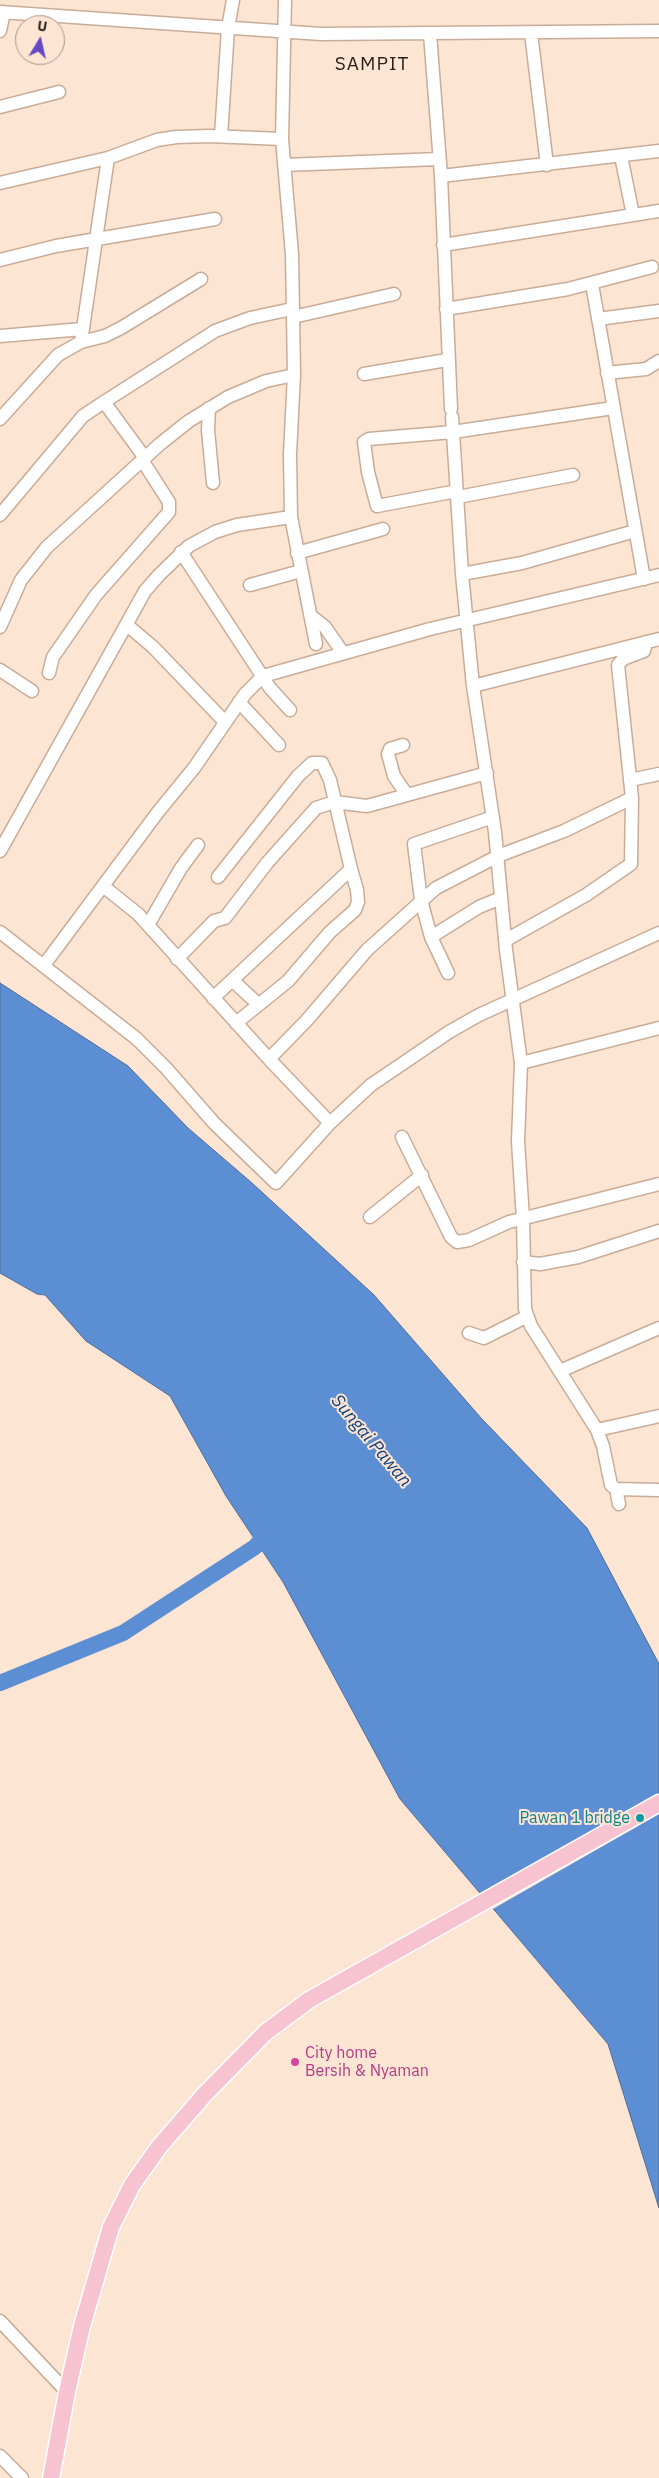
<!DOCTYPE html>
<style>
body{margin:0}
#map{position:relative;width:659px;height:2478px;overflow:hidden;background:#fde5d3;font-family:"IBM Plex Sans",sans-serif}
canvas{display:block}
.north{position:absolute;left:15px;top:15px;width:50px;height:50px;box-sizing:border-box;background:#fde5d3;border:1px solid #a89587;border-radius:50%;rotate:9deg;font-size:14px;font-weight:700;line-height:20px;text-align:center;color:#291e16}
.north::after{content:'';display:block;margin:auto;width:18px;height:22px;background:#6449c2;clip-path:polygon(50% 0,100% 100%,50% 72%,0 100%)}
</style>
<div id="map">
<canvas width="659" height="2478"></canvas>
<div class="north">U</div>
</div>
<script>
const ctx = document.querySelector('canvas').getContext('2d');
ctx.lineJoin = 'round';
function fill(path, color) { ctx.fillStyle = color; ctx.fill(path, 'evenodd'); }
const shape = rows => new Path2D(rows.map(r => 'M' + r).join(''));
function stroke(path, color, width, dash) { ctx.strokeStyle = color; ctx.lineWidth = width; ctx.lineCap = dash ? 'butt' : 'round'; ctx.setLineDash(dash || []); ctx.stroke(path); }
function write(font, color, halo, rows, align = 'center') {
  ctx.font = font + ' "IBM Plex Sans",sans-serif'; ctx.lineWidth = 4; ctx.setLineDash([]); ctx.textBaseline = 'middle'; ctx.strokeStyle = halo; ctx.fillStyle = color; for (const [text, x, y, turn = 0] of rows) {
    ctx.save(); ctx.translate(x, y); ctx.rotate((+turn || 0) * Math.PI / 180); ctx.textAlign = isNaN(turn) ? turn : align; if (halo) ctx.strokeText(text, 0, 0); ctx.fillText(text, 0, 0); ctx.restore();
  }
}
const water = shape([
 [0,983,128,1066,188,1128,252,1183,374,1295,481,1418,587,1528,659,1664,659,2208,608,2044,400,1799,283,1582,226,1496,170,1396,86,1341,45,1295,37,1294,0,1273,0,983]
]);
fill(water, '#5c8ed3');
stroke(water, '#4d6c9a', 1);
fill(shape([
 [659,1799,659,1814,491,1910,482,1900]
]), '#fde5d3');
stroke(shape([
 [0,1683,123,1633,255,1547,271,1528]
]), '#5c8ed3', 16);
const minor = shape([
 [285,0,282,139,292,254,294,375,290,454,291,517,316,644],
 [0,12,321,34,659,31],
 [0,31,4,12],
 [531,33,547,165],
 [430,34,441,176,451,409],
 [0,107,59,92],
 [221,136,228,28,233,0],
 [621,156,633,215],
 [108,158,81,342,105,336,121,328,201,279],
 [284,165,439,159],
 [441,176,659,151],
 [0,183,108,158,157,140,176,137,209,136,282,139],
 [443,245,659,211],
 [0,260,56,246,215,219],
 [592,284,644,579],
 [446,309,568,289,652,267],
 [293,317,394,294],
 [598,319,659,311],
 [0,336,83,329],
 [607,373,646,369,659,361],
 [364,374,447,360],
 [104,402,215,331,250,318,292,309],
 [209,408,208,430,213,483],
 [452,417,462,574,473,686,495,832,506,950,521,1063,518,1141,523,1219,525,1309,531,1326,597,1430,603,1446,611,1485,616,1489,619,1504],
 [0,419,58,355,81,342],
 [457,491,377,506,368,472,364,442,369,439,453,432,613,408],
 [458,497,573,475],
 [0,515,83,416,104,402,145,458],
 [181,552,270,688,290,710],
 [297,553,383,529],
 [462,574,522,563,635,531],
 [250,585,301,571],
 [311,616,325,627,343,653],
 [127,625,153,647,225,722],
 [0,627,21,580,47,547,160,444,189,421,228,397,266,381,294,375],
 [0,670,32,691],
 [49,673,53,657,96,595,169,512,169,502,142,460],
 [473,686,659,639],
 [239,702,279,745],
 [403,745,390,749,388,754,394,776,407,795],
 [630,780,659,774],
 [0,851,145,591,159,575,189,546,215,532,237,525,291,517],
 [103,886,138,914,269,1059,330,1123],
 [148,925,181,868,198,845],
 [0,932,137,1039,166,1068,214,1123,276,1183,330,1123,371,1085,449,1032,479,1015,659,933],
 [431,937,479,907,501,898],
 [506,940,586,895,631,864,632,798],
 [177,959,214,921,225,918,267,863,316,808,334,802,367,806,487,773],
 [44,965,158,812,194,768,245,694,263,676,430,629,659,575],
 [448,973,431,937,421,900,414,844,493,817],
 [232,980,258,1004],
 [213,998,351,869,330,780,322,763,312,763,298,776,218,877],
 [236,1023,288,981,330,932,355,910,358,902,357,890,351,869],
 [269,1059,307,1020,367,950,436,888,498,856,564,831,632,798,618,665,623,659,644,651,646,642],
 [521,1063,659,1028],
 [402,1137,451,1237,457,1242,469,1240,509,1222,659,1184],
 [370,1217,422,1175],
 [523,1262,540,1264,578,1257,659,1231],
 [469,1333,484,1338,526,1317],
 [560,1371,659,1328],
 [597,1430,659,1416],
 [616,1489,659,1490],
 [0,2321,67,2392],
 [0,2456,22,2478]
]);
const major = shape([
 [51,2478,67,2392,82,2326,111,2227,132,2185,159,2147,204,2095,266,2032,309,2000,659,1803]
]);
stroke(minor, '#c9ac97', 15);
stroke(major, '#fff', 19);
stroke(minor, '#fff', 12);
stroke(major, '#f7c3d1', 16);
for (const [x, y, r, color] of [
 [640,1818,5,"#0f9aa8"],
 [295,2062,5,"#d1479c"]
]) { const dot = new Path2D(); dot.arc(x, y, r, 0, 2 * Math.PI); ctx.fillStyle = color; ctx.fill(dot); stroke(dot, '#fde5d3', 2); }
write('16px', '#0d838f', '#fde5d3', [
 ["Pawan 1 bridge",630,1818]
], 'right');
write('16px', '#b23c85', '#fde5d3', [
 ["City home",305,2053],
 ["Bersih & Nyaman",305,2071]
], 'left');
write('italic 18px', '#0d3f7e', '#fde5d3', [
 ["Sungai Pawan",371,1441,50]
]);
ctx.letterSpacing = '1px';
write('19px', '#291e16', '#fde5d3', [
 ["SAMPIT",372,65]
]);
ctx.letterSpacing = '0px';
</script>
